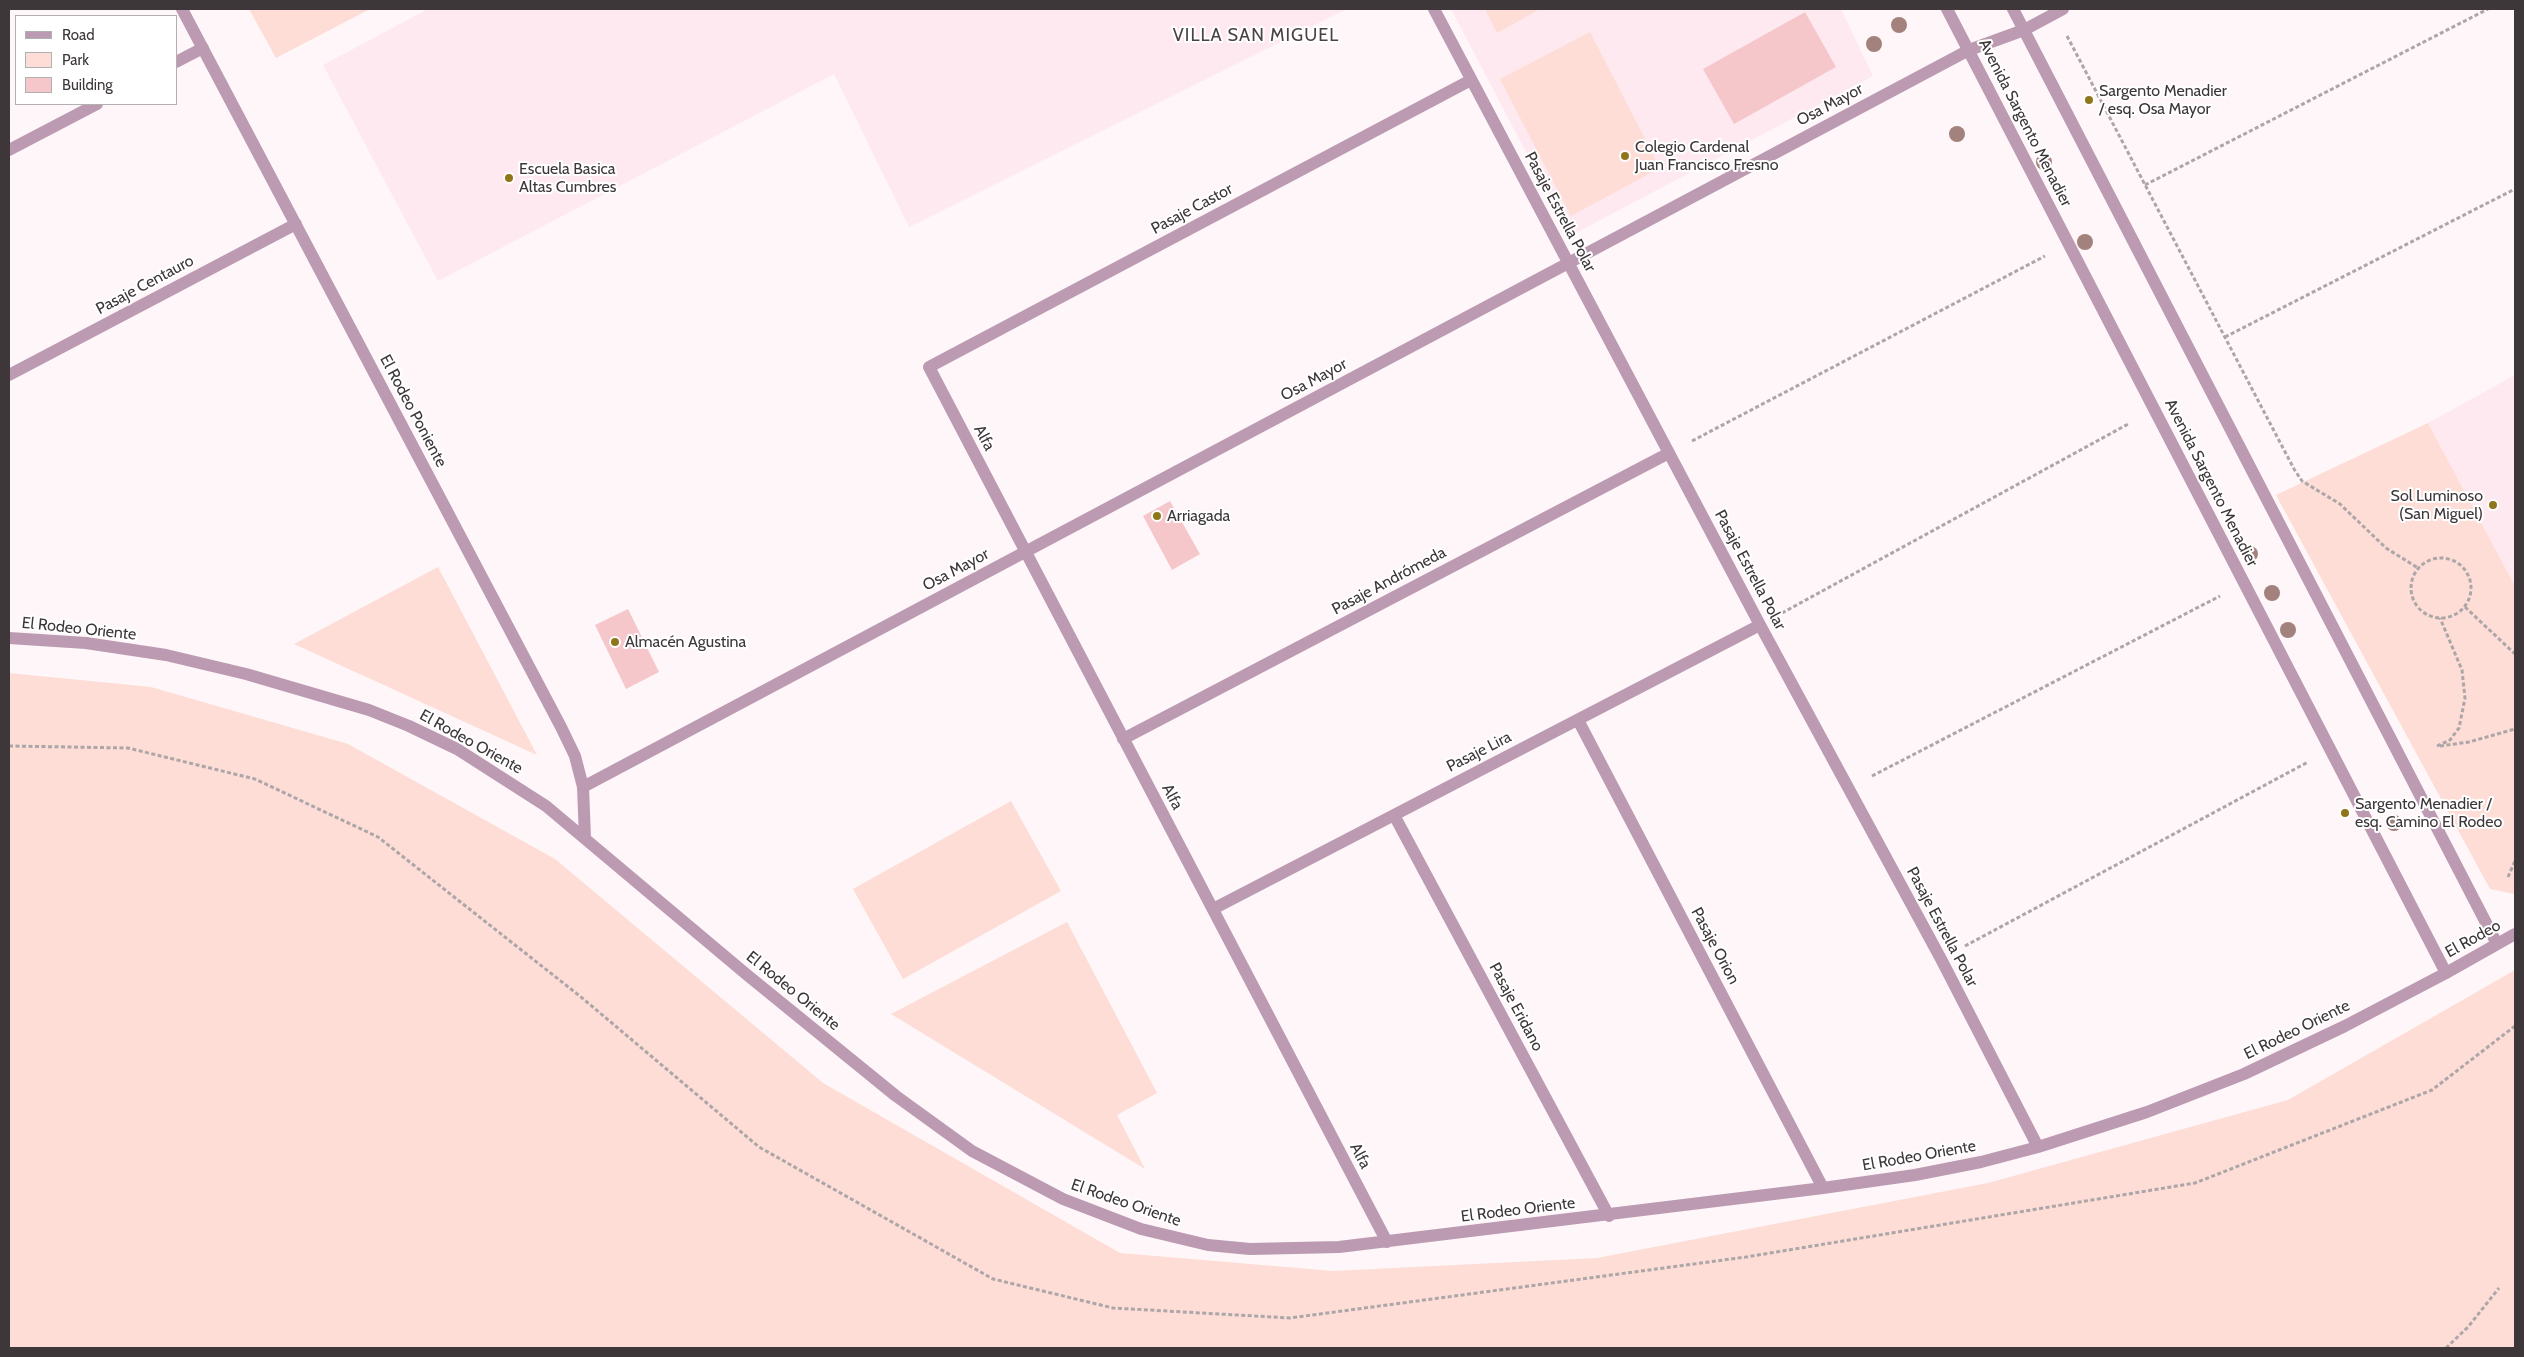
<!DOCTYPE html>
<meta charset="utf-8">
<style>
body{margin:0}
#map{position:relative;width:2524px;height:1357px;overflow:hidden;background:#fef6f8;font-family:Cabin,sans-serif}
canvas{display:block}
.frame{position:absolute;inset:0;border:10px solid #3d3739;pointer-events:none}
.legend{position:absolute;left:15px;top:15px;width:162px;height:90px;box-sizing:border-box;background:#fff;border:1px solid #b1afb0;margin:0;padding:6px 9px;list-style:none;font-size:15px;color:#3d3739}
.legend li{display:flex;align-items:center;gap:10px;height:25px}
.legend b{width:25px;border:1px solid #b1afb0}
</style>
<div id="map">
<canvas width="2524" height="1357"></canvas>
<div class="frame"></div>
<ul class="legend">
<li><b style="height:6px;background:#bb9ab2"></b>Road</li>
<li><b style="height:14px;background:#fdddd5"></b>Park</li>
<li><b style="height:14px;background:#f5c7ca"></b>Building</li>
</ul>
</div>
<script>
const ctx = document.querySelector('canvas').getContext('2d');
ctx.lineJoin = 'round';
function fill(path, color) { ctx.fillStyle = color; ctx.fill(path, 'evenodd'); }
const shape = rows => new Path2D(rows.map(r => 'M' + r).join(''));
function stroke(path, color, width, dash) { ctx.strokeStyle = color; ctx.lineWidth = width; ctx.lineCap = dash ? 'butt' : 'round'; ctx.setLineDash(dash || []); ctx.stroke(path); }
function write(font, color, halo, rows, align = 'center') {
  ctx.font = font + ' Cabin,sans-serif'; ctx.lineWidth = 4; ctx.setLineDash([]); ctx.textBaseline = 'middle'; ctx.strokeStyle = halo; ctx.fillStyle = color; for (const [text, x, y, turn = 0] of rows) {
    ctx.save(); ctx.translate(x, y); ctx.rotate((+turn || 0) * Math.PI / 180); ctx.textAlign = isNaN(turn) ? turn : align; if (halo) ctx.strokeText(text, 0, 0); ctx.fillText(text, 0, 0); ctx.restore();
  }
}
fill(shape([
 [428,9,1347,9,909,227,834,74,438,281,323,65],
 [1451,9,1841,9,1873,76,1570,236],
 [2515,375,2515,586,2428,423]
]), '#ffe9f0');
fill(shape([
 [249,9,370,9,276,58],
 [1485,9,1540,9,1497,33],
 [1590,32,1660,168,1571,216,1500,79],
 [2428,423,2515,586,2514,894,2490,889,2276,495],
 [438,567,537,755,294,644],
 [9,673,151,687,348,744,555,859,823,1083,1120,1253,1333,1271,1597,1258,1988,1183,2288,1100,2515,970,2515,1348,9,1348],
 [1011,801,1061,891,903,979,853,889],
 [1067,922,1157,1093,1117,1115,1145,1169,891,1014]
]), '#fdddd5');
fill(shape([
 [1805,12,1836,67,1734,124,1703,69],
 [1170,501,1200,554,1172,570,1143,516],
 [628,609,659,672,626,689,595,625]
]), '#f5c7ca');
stroke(shape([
 [2067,36,2294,469,2302,481,2340,504,2386,548,2418,568],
 [2145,185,2488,9],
 [2225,337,2515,189],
 [1692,441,2045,256],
 '2411 588a30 30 0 1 1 60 0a30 30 0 1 1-60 0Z',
 [2465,607,2515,654],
 [1782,613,2130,423],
 [9,746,128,748,255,779,378,837,581,997,759,1147,993,1279,1113,1308,1290,1318,1746,1257,2195,1183,2432,1090,2515,1026],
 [2437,746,2450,740,2459,728,2465,698,2462,670,2440,618],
 [2440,746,2469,742,2515,729],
 [1872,776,2220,596],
 [2508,877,2515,861],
 [1965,946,2308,762],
 [2446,1348,2468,1327,2499,1288]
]), '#ada6a8', 3, [4, 2.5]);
stroke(shape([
 [182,9,561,727,575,756,583,787,585,838],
 [1434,9,1760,625,1941,959,2038,1147],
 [176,62,203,48],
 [9,150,97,104],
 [9,375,296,224],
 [9,638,86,643,166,655,246,674,369,710,409,726,457,749,546,806,746,974,896,1096,972,1151,1063,1199,1141,1229,1208,1245,1250,1249,1339,1247,1823,1188,1915,1175,1981,1162,2038,1147,2147,1112,2244,1074,2345,1026,2446,973],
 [1578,720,1823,1188],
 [1123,739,1669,453],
 [583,787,1969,50,2024,30,2063,9],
 [1394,815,1609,1216],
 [1213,909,1760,625],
 [1387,1242,929,367,1471,80]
]), '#bb9ab2', 12);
stroke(shape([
 [1947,9,2446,973,2515,934],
 [2013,9,2497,944]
]), '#bb9ab2', 12);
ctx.fillStyle = '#a3817c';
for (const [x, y] of [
 [1899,25],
 [1874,44],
 [1957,134],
 [2044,162],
 [2085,242],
 [2250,554],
 [2272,593],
 [2288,630],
 [2394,823]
]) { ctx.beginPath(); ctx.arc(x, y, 8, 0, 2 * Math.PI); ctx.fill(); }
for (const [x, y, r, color] of [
 [2089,100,5,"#8f761b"],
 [1625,156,5,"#8f761b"],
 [509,178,5,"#8f761b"],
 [2493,505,5,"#8f761b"],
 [1157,516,5,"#8f761b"],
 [615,642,5,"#8f761b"],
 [2345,813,5,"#8f761b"]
]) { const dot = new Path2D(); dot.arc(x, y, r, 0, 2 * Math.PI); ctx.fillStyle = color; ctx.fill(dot); stroke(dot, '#fff', 2); }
write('16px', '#3d3739', '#fff', [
 ["Sargento Menadier",2099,91],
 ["/ esq. Osa Mayor",2099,109],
 ["Colegio Cardenal",1635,147],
 ["Juan Francisco Fresno",1635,165],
 ["Escuela Basica",519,169],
 ["Altas Cumbres",519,187],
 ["Sol Luminoso",2483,496,"right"],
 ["(San Miguel)",2483,514,"right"],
 ["Arriagada",1167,516],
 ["Almacén Agustina",625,642],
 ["Sargento Menadier /",2355,804],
 ["esq. Camino El Rodeo",2355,822]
], 'left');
write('16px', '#3d3739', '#fff', [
 ["Osa Mayor",1830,105,-28],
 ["Avenida Sargento Menadier",2025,123,63],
 ["Pasaje Castor",1192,209,-28],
 ["Pasaje Estrella Polar",1560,212,62],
 ["Pasaje Centauro",145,285,-28],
 ["Osa Mayor",1314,380,-28],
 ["El Rodeo Poniente",413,411,62],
 ["Alfa",984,438,62],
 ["Avenida Sargento Menadier",2211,483,63],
 ["Osa Mayor",956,570,-28],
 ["Pasaje Estrella Polar",1750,570,62],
 ["Pasaje Andrómeda",1389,581,-28],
 ["El Rodeo Oriente",79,629,6],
 ["El Rodeo Oriente",471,742,29],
 ["Pasaje Lira",1479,752,-27],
 ["Alfa",1172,797,62],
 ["Pasaje Estrella Polar",1942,927,62],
 ["El Rodeo",2473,939,-29],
 ["Pasaje Orion",1715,946,62],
 ["El Rodeo Oriente",793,991,39],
 ["Pasaje Eridano",1516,1007,62],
 ["El Rodeo Oriente",2297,1030,-26],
 ["Alfa",1360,1156,62],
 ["El Rodeo Oriente",1919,1156,-10],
 ["El Rodeo Oriente",1126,1203,19],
 ["El Rodeo Oriente",1518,1210,-7]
]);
ctx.letterSpacing = '1px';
write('18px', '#4b4144', '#fff', [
 ["VILLA SAN MIGUEL",1256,36]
]);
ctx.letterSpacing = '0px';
</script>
